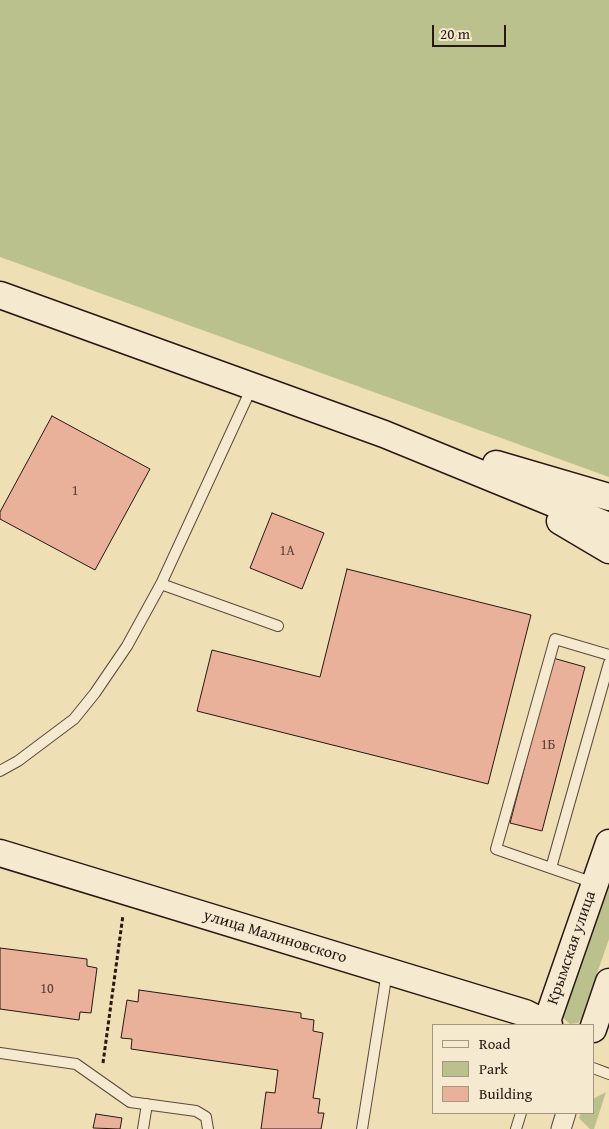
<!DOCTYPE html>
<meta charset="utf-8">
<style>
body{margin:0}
#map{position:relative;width:609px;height:1129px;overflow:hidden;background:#efdfb5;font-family:"Gentium Book Plus",serif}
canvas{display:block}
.legend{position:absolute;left:432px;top:1024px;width:162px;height:90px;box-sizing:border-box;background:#f5eacf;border:1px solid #a39683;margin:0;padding:6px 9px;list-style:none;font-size:15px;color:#281811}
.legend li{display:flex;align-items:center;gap:10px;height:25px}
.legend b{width:25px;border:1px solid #a39683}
.scale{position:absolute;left:432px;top:25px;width:74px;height:22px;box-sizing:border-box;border:2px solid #281811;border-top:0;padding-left:6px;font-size:15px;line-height:18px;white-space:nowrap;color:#281811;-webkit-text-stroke:4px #f5eacf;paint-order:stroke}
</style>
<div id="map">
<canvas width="609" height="1129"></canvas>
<ul class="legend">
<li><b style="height:6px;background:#f5eacf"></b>Road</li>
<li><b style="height:14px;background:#bbc18c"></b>Park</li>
<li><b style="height:14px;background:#e9b09a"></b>Building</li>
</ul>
<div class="scale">20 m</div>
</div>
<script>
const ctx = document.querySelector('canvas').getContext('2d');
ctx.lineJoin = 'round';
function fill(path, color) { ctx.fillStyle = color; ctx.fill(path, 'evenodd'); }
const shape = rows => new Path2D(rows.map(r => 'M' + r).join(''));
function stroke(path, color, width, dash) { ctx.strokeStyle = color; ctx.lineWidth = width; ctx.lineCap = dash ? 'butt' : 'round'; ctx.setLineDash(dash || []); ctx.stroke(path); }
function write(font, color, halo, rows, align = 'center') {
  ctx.font = font + ' "Gentium Book Plus",serif'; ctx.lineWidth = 4.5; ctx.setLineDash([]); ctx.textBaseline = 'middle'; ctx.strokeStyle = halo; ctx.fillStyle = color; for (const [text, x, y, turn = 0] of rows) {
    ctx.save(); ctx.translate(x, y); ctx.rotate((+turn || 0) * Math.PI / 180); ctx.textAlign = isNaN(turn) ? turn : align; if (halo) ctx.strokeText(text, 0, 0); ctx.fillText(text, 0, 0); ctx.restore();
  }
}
fill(shape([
 [0,0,609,0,609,477,0,257],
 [609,883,609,939,581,1019,578,1023,570,1024,563,1018,564,1013],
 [606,1092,594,1129,590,1129,579,1118,581,1113,593,1113,593,1099]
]), '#bbc18c');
const building = shape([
 [52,416,150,469,95,570,0,519,0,512,52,416],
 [272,513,324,533,302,589,250,568,272,513],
 [347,569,531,615,488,784,197,711,212,650,320,677,347,569],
 [553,658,585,667,542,831,510,823,553,658],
 [0,948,87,959,87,966,97,968,91,1013,80,1012,79,1020,0,1009,0,948],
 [139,990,301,1013,301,1018,314,1020,313,1031,323,1033,313,1098,320,1099,318,1113,324,1113,321,1129,261,1129,266,1092,275,1093,278,1070,131,1049,132,1039,121,1038,127,1000,138,1002,139,990],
 [96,1114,122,1118,120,1129,93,1128,96,1114]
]);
fill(building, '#e9b09a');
stroke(building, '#281811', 1);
const lane = shape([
 [161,584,278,626],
 [0,771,18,761,74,719,95,693,127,646,161,584,252,387],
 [551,868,609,663],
 [594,883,496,849,555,639,609,655],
 [0,1053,76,1064,130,1102,196,1111,206,1117,208,1129],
 [593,1068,609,1074],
 [143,1129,147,1104],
 [362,1129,387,972],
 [516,1129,521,1113]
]);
const street = shape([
 [561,1129,566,1113]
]);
const secondary = shape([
 [0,295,384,434,609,526],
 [496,464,609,497],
 [560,521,609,550],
 [0,853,525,1013,549,1025],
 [546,1024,609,843],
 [593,1029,609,982]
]);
stroke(lane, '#5a4a3a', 12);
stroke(street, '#5a4a3a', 21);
stroke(secondary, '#281811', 29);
stroke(shape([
 [103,1063,123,915]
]), '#281811', 3, [4, 2.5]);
stroke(lane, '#f5eacf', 10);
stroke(street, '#f5eacf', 19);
stroke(secondary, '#f5eacf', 26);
write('14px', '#583e33', null, [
 ["1",75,491],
 ["1А",287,551],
 ["1Б",548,745],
 ["10",47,989]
]);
write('16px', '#281811', '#f5eacf', [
 ["улица Малиновского",275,937,17],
 ["Крымская улица",572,948,-71]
]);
</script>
